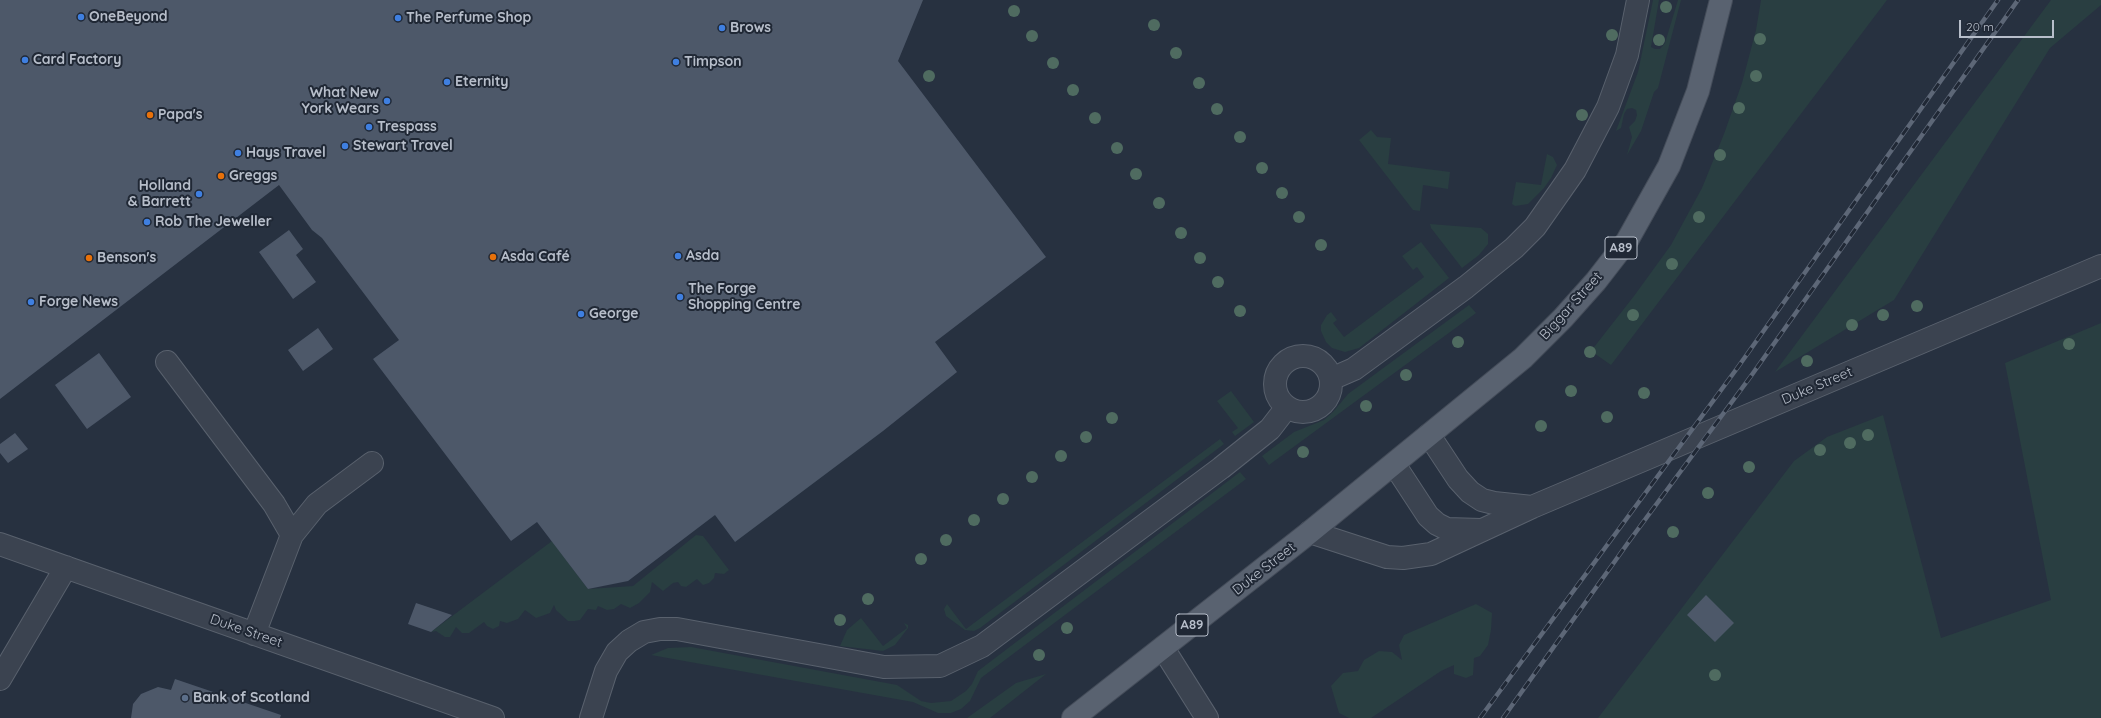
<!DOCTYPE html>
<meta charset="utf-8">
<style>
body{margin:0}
#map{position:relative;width:2101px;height:718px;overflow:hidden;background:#273140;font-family:Quicksand,sans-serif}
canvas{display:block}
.scale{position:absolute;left:1959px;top:20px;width:95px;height:18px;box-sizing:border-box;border:2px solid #b7beca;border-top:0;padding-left:5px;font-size:12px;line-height:14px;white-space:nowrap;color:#b7beca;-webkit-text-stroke:3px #202835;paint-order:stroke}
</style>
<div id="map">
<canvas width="2101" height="718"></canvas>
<div class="scale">20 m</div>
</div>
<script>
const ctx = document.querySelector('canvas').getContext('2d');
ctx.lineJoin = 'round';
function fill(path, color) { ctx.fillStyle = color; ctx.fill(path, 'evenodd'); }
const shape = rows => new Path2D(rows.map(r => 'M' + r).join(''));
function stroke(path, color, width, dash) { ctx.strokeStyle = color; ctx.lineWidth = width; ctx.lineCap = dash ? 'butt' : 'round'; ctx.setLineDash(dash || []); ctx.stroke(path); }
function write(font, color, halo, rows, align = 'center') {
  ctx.font = font + ' Quicksand,sans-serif'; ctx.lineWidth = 4; ctx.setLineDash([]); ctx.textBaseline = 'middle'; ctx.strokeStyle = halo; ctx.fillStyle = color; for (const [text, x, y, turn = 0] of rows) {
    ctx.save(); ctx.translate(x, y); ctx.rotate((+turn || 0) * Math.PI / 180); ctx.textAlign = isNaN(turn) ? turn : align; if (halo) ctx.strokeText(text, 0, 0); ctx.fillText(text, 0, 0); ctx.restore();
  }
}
fill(shape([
 [1653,0,1659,0,1651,47,1655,49,1660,49,1665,43,1678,0,1681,0,1658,88,1654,92,1641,131,1627,155,1632,137,1629,127,1635,121,1637,115,1636,110,1632,108,1627,109,1624,114,1621,128,1616,131,1638,72],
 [1761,0,1887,0,1611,365,1591,351,1634,296,1671,245,1702,188,1724,134,1742,83,1756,30],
 [2051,0,2101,0,2101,5,2050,48,1894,300,1775,372],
 [1371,130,1377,137,1391,138,1388,164,1450,172,1448,189,1423,185,1420,211,1413,210,1359,140],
 [1547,154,1553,157,1557,165,1551,178,1544,188,1528,204,1515,206,1512,204,1516,182,1541,185],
 [1430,224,1481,228,1488,234,1488,244,1479,255,1462,268,1431,228],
 [1421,242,1449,278,1359,348,1345,352,1332,348,1326,342,1321,331,1321,325,1327,315,1331,312,1337,320,1333,323,1344,337,1424,277,1417,267,1413,270,1402,256],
 [1469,305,1476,313,1269,465,1262,456,1294,432,1324,420,1333,412,1348,394],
 [2101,323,2101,718,1598,718,1794,461,1827,437,1883,415,1941,638,2051,600,2005,363],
 [1231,391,1254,422,1235,436,1232,432,1238,428,1217,401],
 [1220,439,1224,444,980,628,974,631,965,630,946,616,944,609,947,604,966,629],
 [1240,472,1246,479,981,678,970,701,961,709,951,713,938,713,913,702,651,655,668,648,691,647,897,685,921,701,931,703,951,701,966,691,972,684,978,671],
 [696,535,703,536,729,570,724,574,715,573,714,578,709,583,703,585,697,579,686,587,681,586,678,582,673,583,663,591,652,582,650,592,639,603,630,608,621,604,614,609,607,610,598,606,596,610,588,609,580,620,575,621,568,621,556,610,554,605,550,613,536,618,525,610,518,619,507,623,500,621,499,626,493,629,487,626,484,622,469,633,462,633,456,627,450,637,445,637,436,631,431,632,552,541,588,589,633,586],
 [1476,604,1492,613,1491,630,1488,645,1480,656,1474,658,1473,675,1466,678,1454,674,1454,665,1441,671,1371,718,1349,718,1339,713,1331,686,1343,673,1358,671,1364,660,1379,651,1392,652,1402,660,1399,645,1404,635],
 [861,618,883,646,907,628,904,623,908,625,908,628,895,645,883,651,840,646,847,630],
 [1046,674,990,718,967,718,1016,683]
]), '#293e41');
fill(shape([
 [0,0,923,0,898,61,1046,257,935,342,957,372,883,431,735,542,715,515,628,581,588,589,537,522,511,541,373,359,399,340,322,238,312,230,279,185,0,399],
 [289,230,303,249,296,255,316,282,293,299,259,252],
 [318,328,333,349,303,371,288,350],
 [99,353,131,397,87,429,55,385],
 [15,433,28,449,8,463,0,453,0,444],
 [1706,595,1734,623,1715,642,1687,615],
 [416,603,452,615,431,632,408,624],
 [175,679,281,715,280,718,131,718,133,704,141,694,158,687,171,690]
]), '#4d5869');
const minor = shape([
 '1275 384a28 28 0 1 1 56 0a28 28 0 1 1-56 0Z',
 [167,362,274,504,292,535],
 [1331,379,1354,369,1466,287,1514,248,1535,227,1575,170,1608,107,1627,55,1638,0],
 [1429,435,1458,479,1470,492,1482,500,1494,503,1532,507],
 [1394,464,1428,516,1437,524,1447,529,1481,530],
 [1310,532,1387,557,1403,558,1431,554,1532,507,2101,266],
 [0,544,493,718],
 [254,634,292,535,317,504,372,463],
 [1163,648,1207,718],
 [0,679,66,567],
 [591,718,606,671,617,652,629,641,644,632,660,629,677,629,884,667,940,666,982,646,1221,468,1270,429,1287,407]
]);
const major = shape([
 [1073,718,1310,532,1523,358,1563,318,1596,281,1627,241,1669,166,1698,91,1721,0]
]);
stroke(minor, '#59616d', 24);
stroke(major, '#444c59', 24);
stroke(minor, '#3b4350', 22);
stroke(major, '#596270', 22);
const rail = shape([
 [1480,718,1738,367,1998,0],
 [1503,718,1630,540,1751,376,2018,0]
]);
stroke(rail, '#5d6777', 4.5);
stroke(rail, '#202835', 3, [9]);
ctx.fillStyle = '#4f6b60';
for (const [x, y] of [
 [1666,7],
 [1014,11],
 [1154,25],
 [1612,35],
 [1032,36],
 [1760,39],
 [1659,40],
 [1176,53],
 [1053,63],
 [929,76],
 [1756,76],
 [1199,83],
 [1073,90],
 [1739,108],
 [1217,109],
 [1582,115],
 [1095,118],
 [1240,137],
 [1117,148],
 [1720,155],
 [1262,168],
 [1136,174],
 [1282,193],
 [1159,203],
 [1299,217],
 [1699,217],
 [1181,233],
 [1321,245],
 [1200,258],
 [1672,264],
 [1218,282],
 [1917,306],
 [1240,311],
 [1633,315],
 [1883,315],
 [1852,325],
 [1458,342],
 [2069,344],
 [1590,352],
 [1807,361],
 [1406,375],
 [1571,391],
 [1644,393],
 [1366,406],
 [1607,417],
 [1112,418],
 [1541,426],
 [1868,435],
 [1086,437],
 [1850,443],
 [1820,450],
 [1303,452],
 [1061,456],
 [1749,467],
 [1032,477],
 [1708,493],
 [1003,499],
 [974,520],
 [1673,532],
 [946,540],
 [921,559],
 [868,599],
 [840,620],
 [1067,628],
 [1039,655],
 [1715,675]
]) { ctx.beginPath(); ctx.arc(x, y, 6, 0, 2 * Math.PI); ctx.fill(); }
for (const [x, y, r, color] of [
 [81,17,4,"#3f7fe0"],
 [398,18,4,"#3f7fe0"],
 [722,28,4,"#3f7fe0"],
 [25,60,4,"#3f7fe0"],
 [676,62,4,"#3f7fe0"],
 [447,82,4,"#3f7fe0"],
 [387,101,4,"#3f7fe0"],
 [150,115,4,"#e8710a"],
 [369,127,4,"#3f7fe0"],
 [345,146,4,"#3f7fe0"],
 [238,153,4,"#3f7fe0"],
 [221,176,4,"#e8710a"],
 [199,194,4,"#3f7fe0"],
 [147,222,4,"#3f7fe0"],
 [678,256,4,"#3f7fe0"],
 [493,257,4,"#e8710a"],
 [89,258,4,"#e8710a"],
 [680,297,4,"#3f7fe0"],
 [31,302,4,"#3f7fe0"],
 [581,314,4,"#3f7fe0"],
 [185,698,4,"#5c6f8a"]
]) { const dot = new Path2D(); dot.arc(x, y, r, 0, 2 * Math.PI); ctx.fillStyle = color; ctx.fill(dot); stroke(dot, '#202835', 1.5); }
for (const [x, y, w] of [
 [1621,248,32],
 [1192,625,32]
]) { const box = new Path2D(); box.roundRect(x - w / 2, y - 11, w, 22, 3); ctx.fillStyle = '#202835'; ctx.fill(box); stroke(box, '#b7beca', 1); }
write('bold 13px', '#b7beca', null, [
 ["A89",1621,248],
 ["A89",1192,625]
]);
write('bold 14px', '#b7beca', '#202835', [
 ["OneBeyond",89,17],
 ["The Perfume Shop",406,18],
 ["Brows",730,28],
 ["Card Factory",33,60],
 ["Timpson",684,62],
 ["Eternity",455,82],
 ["What New",379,93,"right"],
 ["York Wears",379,109,"right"],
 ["Papa's",158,115],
 ["Trespass",377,127],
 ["Stewart Travel",353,146],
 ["Hays Travel",246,153],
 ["Greggs",229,176],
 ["Holland",191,186,"right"],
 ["& Barrett",191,202,"right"],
 ["Rob The Jeweller",155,222],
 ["Asda",686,256],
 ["Asda Café",501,257],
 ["Benson's",97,258],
 ["The Forge",688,289],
 ["Shopping Centre",688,305],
 ["Forge News",39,302],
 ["George",589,314],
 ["Bank of Scotland",193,698]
], 'left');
write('14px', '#b7beca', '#202835', [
 ["Biggar Street",1571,306,-48],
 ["Duke Street",1817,386,-23],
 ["Duke Street",1264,569,-38],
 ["Duke Street",246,631,19]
]);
</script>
